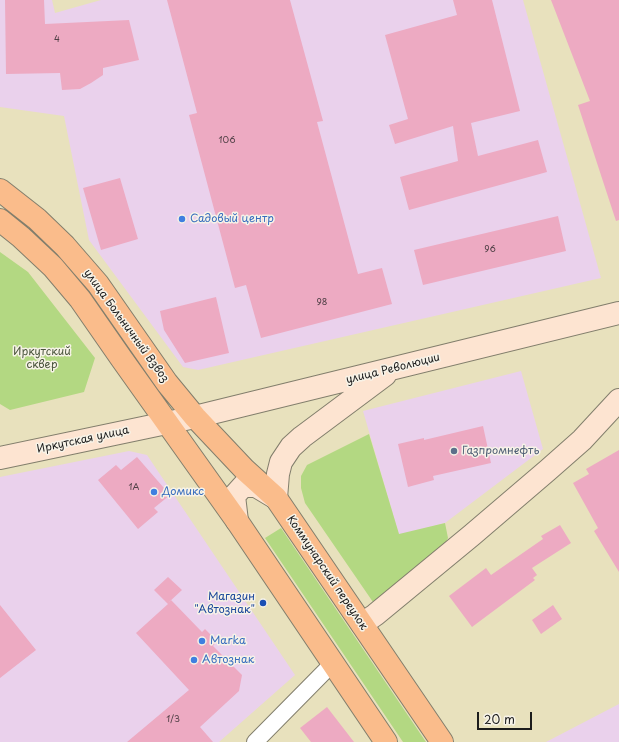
<!DOCTYPE html>
<meta charset="utf-8">
<style>
body{margin:0}
#map{position:relative;width:619px;height:742px;overflow:hidden;background:#e8e1bd;font-family:"Playpen Sans",sans-serif}
canvas{display:block}
.scale{position:absolute;left:477px;top:712px;width:55px;height:18px;box-sizing:border-box;border:2px solid #1c1c1c;border-top:0;padding-left:5px;font-size:12px;line-height:14px;white-space:nowrap;color:#1c1c1c;-webkit-text-stroke:3px #f7f3e8;paint-order:stroke}
</style>
<div id="map">
<canvas width="619" height="742"></canvas>
<div class="scale">20 m</div>
</div>
<script>
const ctx = document.querySelector('canvas').getContext('2d');
ctx.lineJoin = 'round';
function fill(path, color) { ctx.fillStyle = color; ctx.fill(path, 'evenodd'); }
const shape = rows => new Path2D(rows.map(r => 'M' + r).join(''));
function stroke(path, color, width, dash) { ctx.strokeStyle = color; ctx.lineWidth = width; ctx.lineCap = dash ? 'butt' : 'round'; ctx.setLineDash(dash || []); ctx.stroke(path); }
function write(font, color, halo, rows, align = 'center') {
  ctx.font = font + ' "Playpen Sans",sans-serif'; ctx.lineWidth = 3; ctx.setLineDash([]); ctx.textBaseline = 'middle'; ctx.strokeStyle = halo; ctx.fillStyle = color; for (const [text, x, y, turn = 0] of rows) {
    ctx.save(); ctx.translate(x, y); ctx.rotate((+turn || 0) * Math.PI / 180); ctx.textAlign = isNaN(turn) ? turn : align; if (halo) ctx.strokeText(text, 0, 0); ctx.fillText(text, 0, 0); ctx.restore();
  }
}
fill(shape([
 [0,0,52,0,55,13,101,0,523,0,601,278,198,370,183,367,89,240,64,116,0,107],
 [521,371,543,449,445,523,399,535,363,411],
 [129,451,147,455,295,675,219,742,0,742,0,477],
 [619,704,619,742,546,742]
]), '#ead1ec');
fill(shape([
 [0,252,28,272,95,358,84,392,10,410,0,404],
 [369,434,399,534,445,523,448,538,442,550,375,605,305,503,301,488,301,476,307,465],
 [281,528,426,742,403,742,265,538]
]), '#b3d882');
fill(shape([
 [5,0,44,0,45,24,129,20,139,60,103,68,103,75,91,83,80,89,62,90,60,73,6,74],
 [167,0,290,0,323,121,317,122,358,274,382,268,392,304,261,338,246,285,235,288,189,115,197,113],
 [453,0,492,0,520,111,471,123,478,156,538,140,547,172,409,210,400,177,458,161,453,126,395,144,389,125,408,119,385,35,457,15],
 [551,0,619,0,619,220,616,221,578,105,590,101],
 [120,178,138,239,101,250,83,188],
 [558,216,566,251,423,285,414,250],
 [216,297,229,353,185,363,164,330,160,311],
 [483,426,491,463,433,476,434,480,408,487,398,444,424,438,424,440],
 [619,450,619,572,594,531,598,528,573,483,589,474,586,469],
 [137,457,170,495,154,508,158,512,138,529,98,480,116,465,121,470],
 [560,525,571,543,532,568,537,575,533,578,535,580,472,627,449,596,486,568,491,575,543,539,541,536],
 [168,577,182,590,168,603,171,600,202,632,205,629,217,641,213,646,242,675,239,691,200,727,213,742,127,742,189,690,136,633,168,604,154,590],
 [0,605,36,650,0,678],
 [553,605,562,619,541,634,532,620],
 [327,707,354,742,311,742,300,728]
]), '#edaac2');
const minor = shape([
 [255,742,333,663]
]);
const secondary = shape([
 [0,458,195,417,619,313],
 [237,521,234,496,243,486,256,486,276,498,278,474,281,462,291,447,302,437,385,375],
 [362,624,375,615,472,535,548,470,582,440,619,400]
]);
const primary = shape([
 [0,190,37,219,65,246,98,284,167,383,195,417,245,470,276,498,442,742],
 [0,220,21,237,53,267,80,299,121,358,237,521,386,742]
]);
stroke(minor, '#827e6c', 18);
stroke(secondary, '#827e6c', 24);
stroke(primary, '#827e6c', 24);
stroke(minor, '#fff', 16);
stroke(secondary, '#fde4d1', 22);
stroke(primary, '#fabc8b', 22);
for (const [x, y, r, color] of [
 [182,219,4,"#3f7fe0"],
 [454,451,4,"#5c6f8a"],
 [154,492,4,"#3f7fe0"],
 [263,603,4,"#1a4fb4"],
 [202,641,4,"#3f7fe0"],
 [194,660,4,"#3f7fe0"]
]) { const dot = new Path2D(); dot.arc(x, y, r, 0, 2 * Math.PI); ctx.fillStyle = color; ctx.fill(dot); stroke(dot, '#f7f3e8', 1.5); }
write('9px', '#504046', null, [
 ["4",57,40],
 ["106",227,141],
 ["96",490,250],
 ["98",322,303],
 ["1А",134,488],
 ["1/3",173,720]
]);
write('11px', '#366cbe', '#f7f3e8', [
 ["Садовый центр",190,219],
 ["Домикс",162,492],
 ["Marka",210,641],
 ["Автознак",202,660]
], 'left');
write('11px', '#1c1c1c', '#f7f3e8', [
 ["улица Больничный Взвоз",126,326,54],
 ["улица Революции",393,369,-14],
 ["Иркутская улица",83,440,-12],
 ["Коммунарский переулок",327,573,56]
]);
write('11px', '#49543b', '#f7f3e8', [
 ["Иркутский",42,352],
 ["сквер",42,365]
]);
write('11px', '#4e5e75', '#f7f3e8', [
 ["Газпромнефть",462,451]
], 'left');
write('11px', '#164399', '#f7f3e8', [
 ["Магазин",255,597],
 ["\"Автознак\"",255,610]
], 'right');
</script>
